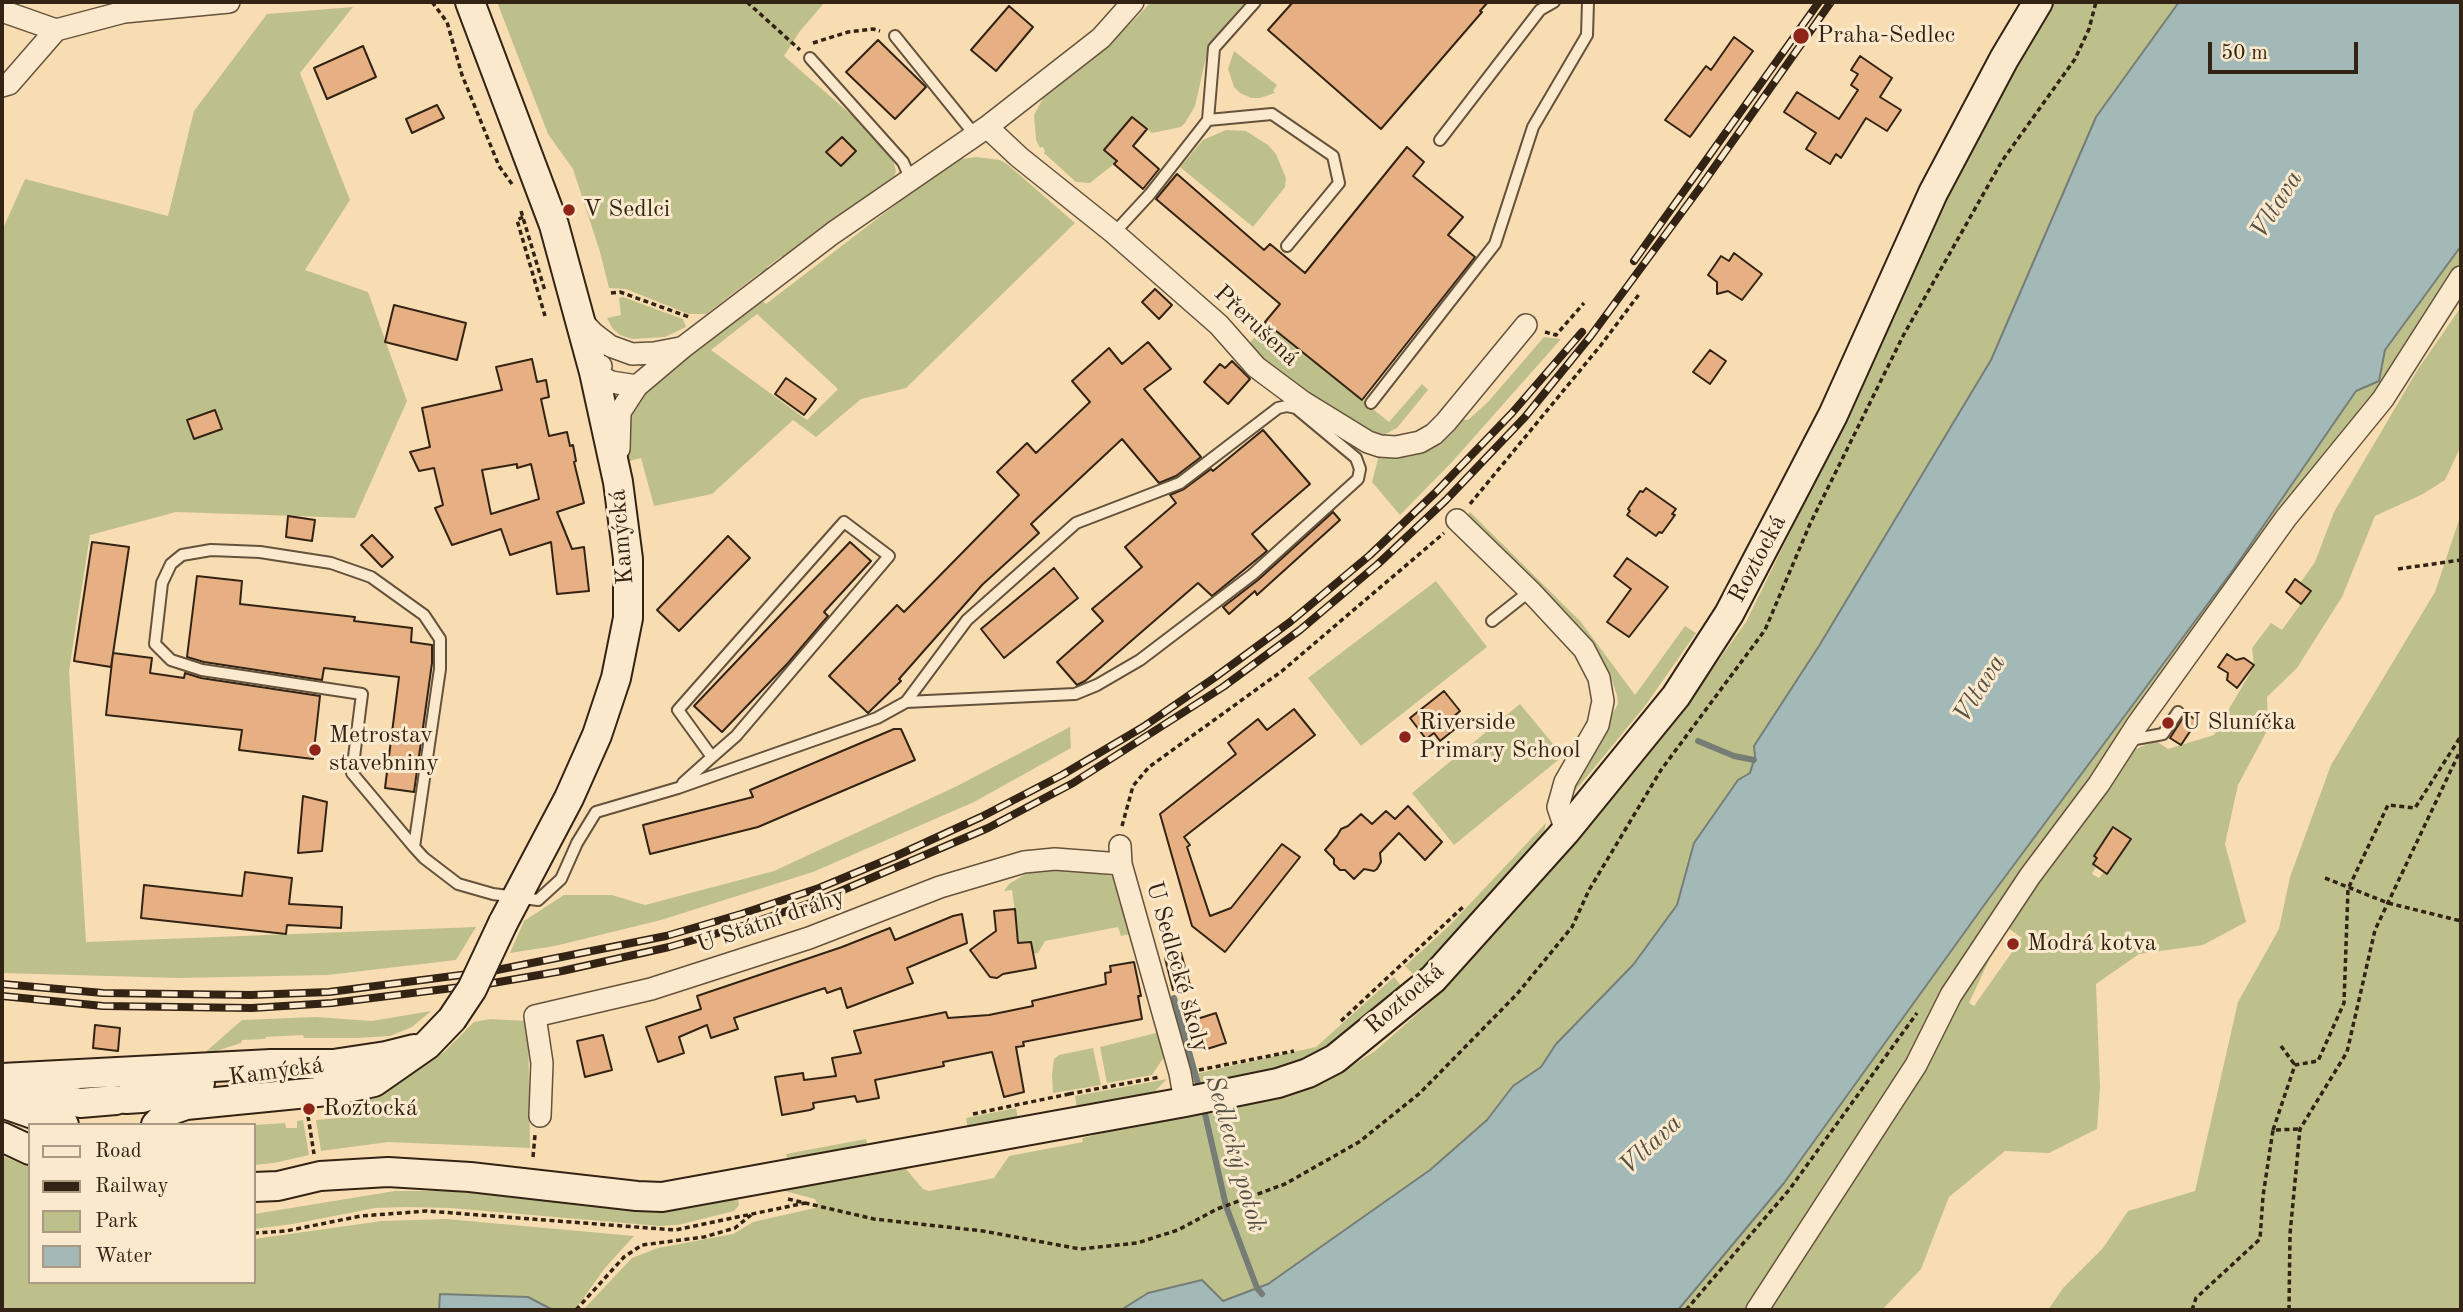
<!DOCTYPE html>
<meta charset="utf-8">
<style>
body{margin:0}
#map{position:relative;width:2463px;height:1312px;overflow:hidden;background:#f9ddb2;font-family:"Old Standard TT",serif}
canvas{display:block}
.frame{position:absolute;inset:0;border:4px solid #332314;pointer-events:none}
.legend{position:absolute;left:28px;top:1123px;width:228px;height:161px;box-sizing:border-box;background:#fbe9cd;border:2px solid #ab9a83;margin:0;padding:9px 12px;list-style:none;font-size:21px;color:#332314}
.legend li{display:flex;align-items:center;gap:14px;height:35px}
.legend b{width:35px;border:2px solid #ab9a83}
.scale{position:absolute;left:2208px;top:42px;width:150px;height:32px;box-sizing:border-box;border:4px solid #332314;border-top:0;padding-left:9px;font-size:21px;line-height:24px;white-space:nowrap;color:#332314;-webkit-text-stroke:5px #fbe9cd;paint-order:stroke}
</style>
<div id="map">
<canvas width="2463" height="1312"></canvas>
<div class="frame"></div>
<ul class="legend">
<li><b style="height:9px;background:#fbe9cd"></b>Road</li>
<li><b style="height:9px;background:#332314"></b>Railway</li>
<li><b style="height:19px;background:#bec08c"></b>Park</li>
<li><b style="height:19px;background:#a3b9b8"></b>Water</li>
</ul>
<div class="scale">50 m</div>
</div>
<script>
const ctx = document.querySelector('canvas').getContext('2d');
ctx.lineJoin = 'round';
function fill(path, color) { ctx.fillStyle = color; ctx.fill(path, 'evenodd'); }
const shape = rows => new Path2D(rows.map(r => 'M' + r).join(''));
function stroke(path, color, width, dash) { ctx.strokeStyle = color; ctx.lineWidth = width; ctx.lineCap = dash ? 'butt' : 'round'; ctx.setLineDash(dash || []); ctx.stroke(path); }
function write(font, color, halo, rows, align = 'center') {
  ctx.font = font + ' "Old Standard TT",serif'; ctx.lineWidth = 6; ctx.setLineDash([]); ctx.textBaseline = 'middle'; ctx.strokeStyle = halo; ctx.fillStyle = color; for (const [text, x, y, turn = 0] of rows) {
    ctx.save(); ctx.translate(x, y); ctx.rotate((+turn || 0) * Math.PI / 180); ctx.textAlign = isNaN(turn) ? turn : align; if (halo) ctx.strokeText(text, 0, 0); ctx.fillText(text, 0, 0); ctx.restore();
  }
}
fill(shape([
 [497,2,825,2,800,31,784,56,855,118,893,160,896,171,894,178,786,260,782,256,767,267,770,272,765,276,761,272,706,314,688,314,626,289,609,288,600,252,573,169,548,134],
 [1151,2,1245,2,1215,39,1207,53,1195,106,1185,123,1181,127,1152,133,1132,117,1104,149,1117,161,1114,164,1090,183,1076,182,1044,153,1045,151,1043,147,1040,148,1036,140,1034,115,1047,91,1089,59,1132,22],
 [2055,2,2179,2,2096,117,1991,360,1819,646,1754,746,1755,756,1750,773,1738,780,1694,843,1677,905,1633,965,1556,1044,1541,1067,1513,1086,1487,1120,1430,1170,1268,1284,1223,1301,1148,1293,1121,1310,583,1310,632,1258,658,1248,733,1234,753,1222,819,1207,815,1199,781,1190,906,1169,923,1189,929,1191,994,1178,1009,1156,1083,1142,1082,1138,1127,1127,1283,1097,1324,1083,1375,1051,1433,1000,1640,765,1672,725,1746,622,1859,392,1936,219,2024,53],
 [353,7,300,73,350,200,305,270,368,292,407,401,355,518,176,512,90,535,69,671,86,942,476,927,456,960,328,975,179,978,2,973,2,231,25,179,168,216,194,111,267,14],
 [215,410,221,430,194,439,187,420],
 [1234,51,1277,85,1273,91,1275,93,1260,98,1251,98,1240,93,1234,87,1228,69],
 [1226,130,1246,131,1268,145,1276,154,1286,178,1285,187,1253,227,1180,167,1203,140],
 [976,157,1000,160,1007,164,1075,223,906,388,861,399,816,437,793,420,712,494,654,506,641,458,629,461,626,445,627,423,637,400,665,375,763,301,766,304,942,169,962,159],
 [757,314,838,389,807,420,711,350],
 [2461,246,2461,261,2382,390,1909,1066,1787,1258,1745,1310,1678,1310,1784,1183,1990,897,2233,570,2356,391,2379,381,2384,350],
 [623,297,683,319,686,327,665,337,632,339,620,335,613,329,607,318,621,315,619,298],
 [2461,307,2461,446,2445,480,2423,494,2375,516,2342,597,2297,668,2267,697,2268,729,2238,785,2225,844,2246,922,2203,945,2139,954,2096,984,2100,1087,2097,1129,2049,1153,2005,1151,1949,1197,1921,1269,1882,1310,1760,1310,1952,1012,1990,958,1969,1003,1974,1006,2022,938,2002,924,2128,752,2156,741,2168,749,2214,735,2254,666,2252,648,2271,623,2282,630,2310,591,2300,583,2315,562,2334,512,2418,369],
 [2114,826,2130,839,2099,878,2092,874,2096,867,2093,865,2097,858,2094,856],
 [1265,322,1389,422,1422,384,1428,390,1397,428,1378,438,1310,398,1264,360,1250,343],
 [1544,337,1561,339,1452,462,1400,515,1372,482,1379,455,1458,419,1468,420,1488,402],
 [1470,512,1581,622,1635,695,1685,626,1696,633,1645,706,1575,791,1573,787,1576,777,1618,704,1617,695,1612,681,1586,644,1465,517],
 [2461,514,2461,1310,2048,1310,2063,1288,2103,1248,2128,1211,2195,1191,2238,1002,2279,929,2290,877,2331,765,2435,592],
 [1436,581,1487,647,1361,746,1308,678],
 [1520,704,1563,756,1454,845,1412,793],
 [1070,727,1071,748,974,802,813,872,661,920,555,946,510,953,524,921,564,895,612,895,645,905,774,871,955,787],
 [1546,823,1542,842,1416,977,1405,966,1449,926],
 [1044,866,1112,876,1130,934,1121,936,1118,927,1045,941,1038,953,1033,954,1031,942,1019,943,1012,890,1004,891,1009,884,1037,867],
 [1394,977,1403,988,1346,1035,1304,1060,1282,1069,1203,1084,1193,1082,1191,1077,1199,1073,1316,1047],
 [431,1011,412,1027,390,1036,357,1038,304,1038,303,1035,266,1037,265,1039,242,1040,241,1043,201,1056,242,1020,316,1017,372,1021],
 [490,1019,528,1021,530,1148,388,1142,321,1151,316,1120,351,1117,350,1109,444,1052,474,1022],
 [1160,1032,1166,1054,1152,1075,1107,1083,1100,1047],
 [1093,1048,1101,1085,1053,1093,1052,1075,1054,1059,1059,1055],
 [1167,1079,1155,1091,1141,1095,1077,1108,1075,1096],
 [1016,1108,1018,1119,968,1129,966,1118],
 [303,1120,309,1155,274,1163,254,1165,254,1125,285,1123,286,1128,297,1128,297,1121],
 [866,1139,868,1147,788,1161,786,1154],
 [2,1156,30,1167,30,1282,254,1282,254,1239,382,1221,447,1219,634,1236,605,1268,575,1310,553,1310,528,1297,441,1294,439,1310,8,1310,2,1306],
 [395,1191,449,1191,657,1210,682,1209,738,1198,739,1205,734,1211,678,1225,659,1226,451,1208,406,1207,375,1208,293,1224,254,1229,254,1214]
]), '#bec08c');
const water = shape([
 [2179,2,2461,2,2461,246,2385,350,2379,381,2356,391,2233,570,1990,897,1784,1183,1678,1310,1121,1310,1148,1293,1202,1280,1223,1301,1268,1284,1430,1170,1487,1120,1513,1086,1541,1067,1556,1044,1633,965,1677,905,1694,843,1738,780,1750,773,1755,756,1754,746,1819,646,1991,360,2096,117,2179,2],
 [440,1294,528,1297,553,1310,439,1310,440,1294]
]);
fill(water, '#a3b9b8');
stroke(water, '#767d76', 2);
stroke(shape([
 [1698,741,1734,756,1754,760],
 [1174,998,1200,1091],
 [1203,1105,1226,1206,1257,1288,1262,1294]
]), '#767d76', 6);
const building = shape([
 [1293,2,1488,2,1480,11,1482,12,1381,129,1268,30,1293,2],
 [1009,6,1033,27,996,71,971,50,1009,6],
 [1734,37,1753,51,1690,137,1665,120,1706,66,1711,70,1734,37],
 [878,40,926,87,895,119,846,72,878,40],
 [363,46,376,77,327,99,314,68,363,46],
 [1860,56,1892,78,1880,97,1901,110,1887,131,1866,118,1841,158,1836,154,1830,164,1806,149,1816,133,1784,112,1797,92,1839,119,1858,90,1851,85,1858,74,1851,70,1860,56],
 [437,105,444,118,412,133,406,119,437,105],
 [1132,117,1147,129,1133,146,1159,169,1143,189,1114,164,1117,161,1104,150,1132,117],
 [842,137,856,151,841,166,826,152,842,137],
 [1407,147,1424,162,1413,176,1463,217,1448,235,1475,257,1362,400,1265,322,1280,304,1156,199,1177,174,1264,250,1270,244,1305,273,1407,147],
 [1734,253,1762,274,1742,300,1728,291,1717,294,1717,282,1708,275,1721,256,1729,261,1734,253],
 [1155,289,1172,305,1159,319,1142,302,1155,289],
 [394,305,466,323,457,360,385,342,394,305],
 [1148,342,1171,369,1144,389,1201,457,1176,476,1159,483,1122,439,1031,524,1039,533,982,585,899,679,901,681,868,713,829,676,897,605,904,612,1019,495,997,472,1027,443,1036,453,1090,402,1072,381,1109,348,1122,364,1148,342],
 [1710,350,1726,361,1710,384,1693,372,1710,350],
 [532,359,537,382,546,380,549,397,541,399,549,436,567,432,570,446,573,445,576,461,574,462,584,503,557,512,572,549,584,547,589,591,557,594,551,542,510,555,501,529,452,545,435,508,443,505,434,468,419,471,410,452,430,447,422,408,502,390,496,367,532,359],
 [517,464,517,468,531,464,539,499,491,514,482,470,517,464],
 [1232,361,1250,379,1228,404,1204,382,1220,364,1225,368,1232,361],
 [786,378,816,399,804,415,775,394,786,378],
 [215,410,222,429,194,439,187,420,215,410],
 [1263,430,1310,484,1252,534,1267,551,1212,596,1198,583,1085,681,1077,685,1057,662,1103,621,1092,609,1142,567,1125,547,1176,503,1170,495,1184,489,1211,469,1213,471,1263,430],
 [1646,488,1676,509,1672,514,1675,515,1662,533,1659,532,1656,536,1627,515,1630,511,1628,509,1640,491,1643,492,1646,488],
 [1333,512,1340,520,1257,595,1255,591,1229,614,1223,607,1258,580,1333,512],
 [288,516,315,520,312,541,286,537,288,516],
 [372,535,393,557,382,567,361,545,372,535],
 [728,536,750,558,679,631,657,610,728,536],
 [92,542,129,547,111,667,74,661,92,542],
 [850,542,871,561,824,612,828,616,788,663,722,732,694,706,850,542],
 [1627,558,1668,587,1629,637,1607,622,1631,589,1614,576,1627,558],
 [1054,568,1078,598,1004,658,981,629,1054,568],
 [197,576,242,581,240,604,355,617,354,621,412,628,411,642,432,645,432,663,414,792,385,788,399,677,324,668,322,680,204,662,187,657,197,576],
 [2295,579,2311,591,2301,604,2286,592,2295,579],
 [113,653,152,658,150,673,184,678,185,673,201,678,320,696,313,759,239,750,242,730,106,715,113,653],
 [2227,654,2236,660,2244,658,2254,665,2237,688,2227,680,2228,673,2218,667,2227,654],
 [1444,691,1460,711,1453,717,1460,725,1440,741,1434,733,1426,739,1410,718,1444,691],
 [1294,709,1315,735,1184,837,1190,845,1187,847,1210,916,1231,908,1282,844,1300,857,1225,952,1192,926,1160,814,1236,754,1228,743,1258,719,1267,730,1294,709],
 [2186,713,2197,721,2181,745,2170,738,2186,713],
 [894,729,901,729,915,760,758,827,650,854,643,825,753,797,750,790,894,729],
 [303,796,327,802,322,851,298,853,303,796],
 [1408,806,1442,842,1425,860,1399,833,1380,853,1381,862,1377,869,1374,871,1364,869,1354,879,1345,870,1340,870,1334,864,1334,859,1325,850,1337,836,1341,829,1348,826,1361,814,1372,824,1386,811,1395,819,1408,806],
 [2113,827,2131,839,2107,874,2093,864,2097,858,2094,856,2113,827],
 [245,872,292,878,289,904,342,907,341,928,287,925,286,934,141,918,144,885,242,896,245,872],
 [1015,909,1018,943,1031,942,1036,968,1003,974,997,978,990,977,970,950,996,931,994,911,1015,909],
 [962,914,967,943,907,968,913,983,847,1008,841,988,827,993,825,988,734,1018,738,1029,711,1038,707,1025,679,1037,684,1053,658,1062,646,1027,701,1009,697,996,842,947,890,928,895,940,953,916,962,914],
 [1181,953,1190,985,1173,990,1165,958,1181,953],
 [1134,962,1141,996,1138,996,1142,1019,1023,1042,1024,1046,1016,1047,1024,1092,1004,1097,992,1052,943,1062,944,1066,875,1080,879,1098,857,1102,855,1096,813,1103,814,1108,810,1110,782,1115,775,1077,803,1073,804,1080,836,1076,832,1058,861,1053,854,1031,946,1012,948,1018,989,1015,1033,1006,1032,1001,1106,984,1105,973,1111,972,1110,966,1134,962],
 [1216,1013,1226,1043,1207,1049,1197,1019,1216,1013],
 [95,1025,120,1028,118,1051,93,1048,95,1025],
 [603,1035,612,1070,585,1077,577,1041,603,1035]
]);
fill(building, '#e6b083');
stroke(building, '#332314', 2);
const lane = shape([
 [895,36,975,135],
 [810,58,903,162,911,180],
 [1208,120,1272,114,1333,156,1339,183,1287,246],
 [1440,140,1540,10,1554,2],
 [1114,233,1150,194,1208,120,1214,48,1255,2],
 [1371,403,1495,244,1533,127,1587,35,1588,2],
 [1492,621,1530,591],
 [2130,740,2163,734,2178,712],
 [683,783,712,757,736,736,889,556,844,522,678,710,712,757],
 [414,847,440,669,440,639,424,615,371,577,331,563,260,552,211,550,182,555,171,564,162,583,155,644,171,660,202,670,362,694,352,773,414,847,424,858,458,884,493,894,538,900,561,879,577,843,596,812,678,788,877,718,906,702,967,620,1076,523,1180,483,1278,408,1287,406,1296,408,1356,458,1360,469,1358,479,1253,574,1140,660,1097,685,1075,694,906,702]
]);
const street = shape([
 [2,11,56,30],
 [2,86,9,84,56,30,124,12,229,2],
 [987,127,1019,157,1114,233,1219,325,1256,367,1303,402,1368,442,1380,446,1396,447,1420,442,1434,434,1446,422,1526,325],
 [581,320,593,333,610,346,632,354,654,353,680,348],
 [601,366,594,372,611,382,637,386],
 [619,449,620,412,637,386,682,348,833,233,987,127,1101,38,1133,2],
 [1457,520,1530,591,1584,649,1599,678,1603,701,1598,725,1565,782,1558,807,1566,831],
 [1120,846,1121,864,1180,1073,1185,1102],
 [540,1116,542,1063,535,1016,651,989,809,938,940,887,1024,862,1055,859,1121,864],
 [1757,1310,1916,1065,1951,995,2030,876,2099,784,2137,725,2286,518,2383,399,2461,277]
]);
const secondary = shape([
 [470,2,554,225,594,372,618,482,628,559,628,618,616,678,597,735,569,798,503,923],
 [320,1066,386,1056,414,1049],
 [2,1078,271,1064,337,1064],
 [9,1086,80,1103,116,1100],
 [126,1099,142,1098,173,1087,200,1083],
 [2,1103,64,1125],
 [156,1125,169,1111,186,1105,338,1090,374,1082,427,1045,452,1019],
 [2,1137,30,1150],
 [254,1187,278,1186,320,1176,388,1172,470,1177,637,1196,662,1197,1185,1102,1278,1083,1308,1073,1335,1059,1433,979,1566,831,1676,696,1729,614,1794,490,1833,415,1933,193,2004,59,2038,2]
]);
stroke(lane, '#64523c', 14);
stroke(street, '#64523c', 24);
stroke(secondary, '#332314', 32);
stroke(shape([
 [432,2,447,22,462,75,499,166,512,184],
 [747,2,800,50],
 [813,43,848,32,873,29,880,31],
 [521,211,545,291],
 [523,217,517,220,545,316],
 [611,293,620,292,689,317],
 [1545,332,1556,335,1584,303],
 [1470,504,1601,345,1640,293],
 [2398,569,2461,560],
 [1122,826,1133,786,1149,767,1282,671,1444,533],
 [2325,878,2388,903,2461,921],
 [1341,1021,1463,907],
 [2281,1046,2295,1065],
 [1199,1070,1294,1051],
 [1069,1094,1160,1077],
 [973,1114,1069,1094],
 [308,1116,314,1154],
 [2273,1130,2295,1065,2318,1061,2344,1003,2348,889,2388,805,2415,808,2461,736],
 [533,1157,535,1135],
 [788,1199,874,1219,983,1231,1080,1249,1137,1243,1178,1230,1217,1209,1285,1184,1359,1142,1420,1093,1517,994,1572,927,1589,890,1661,770,1765,630,1810,524,1903,336,2002,161,2075,59,2089,29,2096,2],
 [254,1233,286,1231,361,1216,427,1211,675,1230,805,1203],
 [576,1310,624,1257,642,1245,704,1237,735,1228,751,1215],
 [1686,1310,1789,1190,1917,1013],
 [2192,1310,2196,1298,2260,1239,2263,1196,2273,1130,2300,1129],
 [2289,1310,2290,1234,2300,1129,2347,1052,2375,930,2461,749]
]), '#332314', 3.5, [5, 3.5]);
stroke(lane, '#fbe9cd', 10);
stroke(street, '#fbe9cd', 21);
stroke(secondary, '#fbe9cd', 28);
const rail = shape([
 [1634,261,1819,2],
 [2,984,103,993,251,995,329,992,492,971,666,936,741,914,819,888,896,856,981,817,1062,775,1143,727,1214,678,1290,622,1370,555,1435,493,1512,413,1582,332],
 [2,996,103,1006,252,1008,332,1003,493,983,562,971,669,947,746,925,822,899,988,828,1073,783,1223,687,1300,630,1378,564,1446,500,1525,417,1590,337,1699,189,1831,2]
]);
stroke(rail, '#332314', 8);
stroke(rail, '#fbe9cd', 5, [16]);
const secondaryBridge = shape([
 [452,1019,472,989,503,923]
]);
stroke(secondaryBridge, '#332314', 32, []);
stroke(secondaryBridge, '#fbe9cd', 28);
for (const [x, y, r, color] of [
 [1801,36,9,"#8f2418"],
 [569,210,7,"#8f2418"],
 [2168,723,7,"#8f2418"],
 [1405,737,7,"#8f2418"],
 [315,750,7,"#8f2418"],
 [2013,944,7,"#8f2418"],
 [309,1109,7,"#8f2418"]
]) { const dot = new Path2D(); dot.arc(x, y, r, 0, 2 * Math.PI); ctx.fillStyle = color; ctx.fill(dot); stroke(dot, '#fbe9cd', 2.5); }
write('24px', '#332314', '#fbe9cd', [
 ["Praha-Sedlec",1817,36],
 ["V Sedlci",583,210],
 ["Riverside",1419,723],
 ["Primary School",1419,751],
 ["U Sluníčka",2182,723],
 ["Metrostav",329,736],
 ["stavebniny",329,764],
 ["Modrá kotva",2027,944],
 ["Roztocká",323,1109]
], 'left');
write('24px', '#332314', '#fbe9cd', [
 ["Přerušená",1256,326,43],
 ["Kamýcká",622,537,-95],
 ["Roztocká",1758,559,-62],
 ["U Státní dráhy",771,921,-19],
 ["U Sedlecké školy",1177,967,74],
 ["Roztocká",1405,999,-41],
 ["Kamýcká",276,1072,-8]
]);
write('italic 26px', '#555045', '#fbe9cd', [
 ["Vltava",2277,205,-58],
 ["Vltava",1980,689,-58],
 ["Vltava",1651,1145,-43],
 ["Sedlecký potok",1235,1154,74]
]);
</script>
